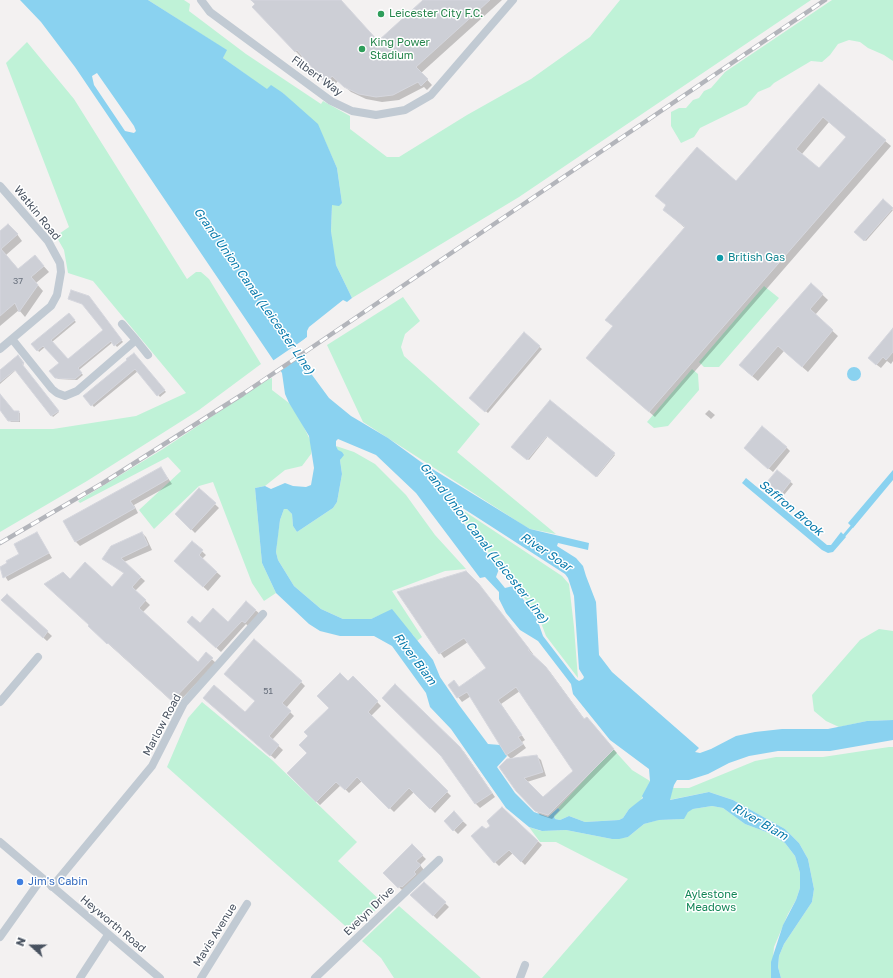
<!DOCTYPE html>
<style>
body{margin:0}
#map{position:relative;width:893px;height:978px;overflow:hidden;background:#f3f1f1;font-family:"Golos Text",sans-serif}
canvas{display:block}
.north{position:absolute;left:12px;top:926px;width:40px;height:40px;-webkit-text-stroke:3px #fff;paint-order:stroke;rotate:291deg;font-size:11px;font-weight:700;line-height:16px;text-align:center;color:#485260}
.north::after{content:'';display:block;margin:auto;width:14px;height:18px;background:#485260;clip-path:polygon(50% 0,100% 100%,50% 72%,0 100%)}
</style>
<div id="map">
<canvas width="893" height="978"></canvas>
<div class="north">N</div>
</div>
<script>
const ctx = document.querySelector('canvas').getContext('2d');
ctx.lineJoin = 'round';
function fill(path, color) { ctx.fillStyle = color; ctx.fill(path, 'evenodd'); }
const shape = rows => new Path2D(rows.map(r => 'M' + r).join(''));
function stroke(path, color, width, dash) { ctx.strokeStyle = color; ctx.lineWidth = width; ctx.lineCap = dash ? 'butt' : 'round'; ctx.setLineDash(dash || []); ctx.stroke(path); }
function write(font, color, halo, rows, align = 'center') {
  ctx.font = font + ' "Golos Text",sans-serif'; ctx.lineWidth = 3; ctx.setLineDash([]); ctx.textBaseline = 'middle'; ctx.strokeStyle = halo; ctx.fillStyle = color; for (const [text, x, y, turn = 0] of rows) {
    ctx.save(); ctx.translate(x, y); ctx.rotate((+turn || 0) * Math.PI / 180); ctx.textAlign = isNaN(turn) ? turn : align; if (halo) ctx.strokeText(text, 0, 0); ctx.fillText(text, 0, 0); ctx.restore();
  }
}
fill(shape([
 [148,0,184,0,190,4,189,11,246,54,321,104,323,101,350,116,350,129,387,157,399,157,467,115,531,79,590,37,620,0,811,0,519,197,352,298,336,265,333,252,331,231,332,205,342,203,337,168,324,139,294,104,283,93,267,90,223,58,226,50],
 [832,0,893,0,893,61,884,55,868,48,860,42,849,40,838,44,830,55,822,62,811,61,806,64,774,83,770,87,758,92,747,105,700,128,694,137,681,143,671,126,671,112,679,108,686,108,693,100,699,98,704,91,711,88,725,72],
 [27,42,74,99,187,279,196,272,201,272,209,279,261,364,199,410,87,481,0,532,0,429,53,429,136,416,186,393,93,281,68,273,64,250,56,236,69,227,6,63],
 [764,286,779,298,719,367,704,367,699,362],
 [403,297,420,321,405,334,401,347,404,356,480,424,457,452,556,534,530,529,523,525,363,422,327,345],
 [692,369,698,374,699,390,668,426,654,428,647,422],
 [272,378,272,390,289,403,299,417,312,444,311,454,302,466,285,470,265,486,255,488,262,563,276,593,264,601,252,583,213,482,199,486,154,529,139,510,181,471,168,457,80,503,78,501,163,449,267,380],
 [336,446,354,452,375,464,406,495,435,535,466,569,445,571,392,591,422,637,417,641,413,635,380,615,371,619,343,619,321,609,294,586,278,560,276,552,278,534,280,520,284,509,287,509,292,514,293,526,297,532,333,508,337,502,342,474,340,460,341,458],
 [458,507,562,576,569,584,574,627,578,678,546,636,538,615,455,510],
 [879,629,893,631,893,720,867,721,839,727,826,721,814,711,812,695,860,640],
 [202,702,272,760,357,842,338,861,383,903,352,932,167,767,188,718],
 [889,747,893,747,893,978,781,978,778,967,779,956,784,944,812,902,814,889,808,859,799,843,785,829,733,800,709,792,669,800,673,788,689,788,755,761,776,757,823,757],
 [613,749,632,770,650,781,640,802,629,809,623,818,619,820,585,822,569,816,560,820,555,819,554,816,560,810,558,808],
 [712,806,723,808,745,824,769,833,785,843,795,856,800,873,800,888,796,900,788,914,774,947,771,978,542,978,628,879,556,842,540,842,529,827,541,831,566,830,612,839,628,837,644,824,658,820,683,819,688,811,693,809],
 [399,906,481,978,394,978,381,958,362,941]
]), '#bff2d7');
fill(shape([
 [20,0,148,0,227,50,223,58,267,89,271,85,283,93,318,124,337,168,342,203,339,206,332,205,331,231,336,265,352,298,347,302,343,300,309,327,307,331,307,337,293,349,329,398,351,416,388,438,421,462,530,529,589,543,588,550,558,543,557,546,576,558,583,566,586,576,596,602,599,655,612,672,699,748,695,752,700,753,711,749,736,736,755,732,782,729,828,729,867,721,893,720,893,740,830,751,778,751,749,756,729,763,708,774,689,780,677,780,674,785,670,800,709,792,733,800,785,829,799,843,808,859,814,889,812,902,784,944,779,956,778,967,781,978,771,978,771,962,783,925,796,900,800,888,800,873,795,856,785,843,769,833,745,824,723,808,712,806,693,809,688,812,684,819,659,820,644,824,628,837,619,839,612,839,566,830,542,831,529,827,506,808,451,729,430,707,426,693,392,646,374,636,340,636,320,631,309,624,276,593,262,563,255,488,265,486,271,489,285,483,293,486,306,487,311,485,314,468,309,436,289,403,285,394,282,373,75,67,41,22],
 [97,73,134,126,136,131,134,133,125,131,94,85,92,76],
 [338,439,376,455,416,493,480,578,485,577,499,592,499,599,506,613,520,630,538,641,571,684,573,694,610,740,649,769,650,781,642,796,643,798,629,809,623,818,619,820,585,822,569,816,560,820,555,819,554,816,560,810,558,808,548,817,534,812,515,793,497,767,507,756,500,745,488,744,459,705,440,677,433,660,392,609,371,619,343,619,321,609,294,586,278,560,276,552,280,520,284,509,287,509,292,514,293,526,297,532,333,508,337,502,342,474,340,460,344,455,342,452,338,450,336,446,336,441],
 [458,505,565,574,568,578,574,596,579,669,584,677,583,679,579,681,576,679,543,636,536,616,513,586,505,588,496,577,499,569,453,510,454,506],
 '847 374a7 7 0 1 1 14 0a7 7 0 1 1-14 0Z',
 [893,470,893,480,853,528,848,523],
 [746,478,827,545,831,545,841,532,846,537,833,552,828,553,822,550,742,483]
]), '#8ad2f0');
fill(shape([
 [309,336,308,339,296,349,302,356,279,372,271,362]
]), '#f3f1f1');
fill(shape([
 [252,0,340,0,378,42,425,0,502,0,421,73,432,85,427,90,424,87,399,100,382,102,366,99,351,92,338,81,332,88,303,56,301,57,254,7,256,4],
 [820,86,891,146,655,417,592,363,614,327,606,320,685,228,670,215,736,182],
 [829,122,847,137,819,170,802,154],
 [883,200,893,210,866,241,855,232],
 [14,230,22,241,6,255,19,270,40,262,49,272,36,283,43,291,25,317,19,310,0,326,0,232],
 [811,284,828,300,815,315,838,336,808,372,784,351,758,381,746,371],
 [69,298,90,299,123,342,117,347,113,342,79,370,83,375,77,380,58,379,56,377,60,363,45,347,39,352,38,350,69,315,76,322,52,342,68,361,105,330,84,305],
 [893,333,893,361,891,364,887,361,881,368,873,362],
 [524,334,542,349,488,413,473,400],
 [135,356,166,392,160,397,138,371,94,407,84,396],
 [18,357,24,364,22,366,59,412,53,417,16,370,0,384,0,371],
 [0,395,14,412,20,413,20,422,11,422,0,409],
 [550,401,615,455,597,477,548,436,529,460,513,447],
 [709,410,715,415,711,419,705,414],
 [786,447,790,451,773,472,749,452],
 [161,468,172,484,134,505,138,513,80,546,76,542,64,521],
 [777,471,793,484,784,495,771,484],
 [199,489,219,508,195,533,176,514],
 [37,533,52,558,8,581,0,568,20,554],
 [142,533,146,537,152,550,124,562,145,581,135,591,150,605,143,612,198,663,206,654,216,663,176,705,93,630,70,580,112,588,125,574,104,559],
 [192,542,206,555,202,559,221,576,208,591,179,565],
 [483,590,533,654,532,655,550,672,585,720,591,722,617,753,552,819,540,815,517,790,536,756,541,760,546,776,527,782,543,799,574,771,520,691,501,704,525,740,522,742,526,748,511,759,507,755,471,696,462,702,449,685,454,682,459,688,488,669,468,642,444,658,398,592],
 [7,595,52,636,47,641,6,604],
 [246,602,260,614,249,627,246,624,221,652,188,622,200,624,228,624],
 [353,677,381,706,371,716,451,796,435,813,414,792,394,812,362,781,349,793,341,785,320,805,288,773,309,753,310,736],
 [301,682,305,686,286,708,294,716,272,740,283,750,275,759,209,702,245,713],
 [395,685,464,752,495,797,480,808,476,804],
 [502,808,542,845,525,865,513,853,499,866,495,862,486,831,492,826],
 [454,813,467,825,458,834,445,821],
 [412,846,426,859,420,865,424,870,403,891,385,873],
 [424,883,449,907,437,919,412,895]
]), '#0003');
stroke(shape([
 [842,538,854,524]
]), '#8ad2f0', 3);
const building = shape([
 [251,0,341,0,378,41,423,0,490,0,416,67,428,79,421,86,418,82,393,95,376,97,359,94,344,87,332,76,326,84,297,50,295,52,252,7,255,4,251,0],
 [819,84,886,140,649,412,586,358,613,326,605,320,685,227,663,210,666,205,655,196,697,147,736,181,819,84],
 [823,117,846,137,819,168,796,149,823,117],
 [883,199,893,208,864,241,854,232,883,199],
 [8,224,18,234,1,249,18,269,35,255,44,266,31,277,38,285,19,312,15,303,0,316,0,231,8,224],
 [811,283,823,294,810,309,833,330,802,367,778,346,752,376,739,365,811,283],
 [71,290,89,296,122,340,114,346,111,341,78,368,82,373,75,379,55,378,49,371,59,363,43,346,37,351,31,344,69,313,75,320,51,340,68,359,103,330,82,304,68,299,71,290],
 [893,328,893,352,886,360,883,357,876,365,868,358,893,328],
 [524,332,540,346,485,412,469,398,524,332],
 [134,353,165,390,157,396,135,369,91,406,83,396,127,360,126,359,134,353],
 [18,355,24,363,22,364,59,411,51,416,15,370,0,382,0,370,18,355],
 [0,394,14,411,19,411,19,421,8,421,0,410,0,394],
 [550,400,615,453,596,477,547,436,527,460,511,447,550,400],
 [762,426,787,447,768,469,744,448,762,426],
 [161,467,168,479,130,501,135,508,75,542,63,521,161,467],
 [777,470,791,481,781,494,767,482,777,470],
 [199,488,216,503,191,530,175,514,199,488],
 [37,532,49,553,3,578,0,567,7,563,6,561,19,554,14,544,37,532],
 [142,532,148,545,121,558,141,577,132,587,146,600,139,608,198,662,206,652,213,658,172,701,108,643,107,644,88,626,89,625,44,584,63,572,70,579,85,562,112,587,124,573,102,559,111,546,142,532],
 [192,541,203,550,199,555,217,572,203,587,174,561,192,541],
 [466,571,479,584,530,650,528,650,546,667,584,719,587,717,614,749,548,815,535,811,516,791,499,767,507,759,537,755,543,772,524,778,543,797,573,771,516,687,498,700,522,735,518,737,523,744,506,755,467,692,457,698,448,685,454,680,459,687,486,668,464,638,439,654,397,592,466,571],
 [7,594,48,631,43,638,1,600,7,594],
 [246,601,256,610,245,623,242,621,216,648,187,622,192,616,200,623,213,608,228,622,246,601],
 [254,639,302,681,282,703,291,711,269,736,279,745,270,756,203,698,214,685,245,712,255,701,224,674,254,639],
 [340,673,348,681,353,676,378,701,368,712,448,791,430,809,409,788,389,809,357,777,345,790,336,782,316,802,287,773,307,753,299,745,308,736,304,732,329,708,317,696,340,673],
 [395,684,460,747,492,793,475,804,441,756,382,698,395,684],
 [502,807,538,841,521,862,509,850,494,863,471,836,482,826,486,829,490,826,487,821,502,807],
 [454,811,463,821,453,831,444,821,454,811],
 [412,844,423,855,416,861,421,865,414,872,416,874,402,887,401,886,398,888,383,873,412,844],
 [424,882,446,902,433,916,410,895,424,882]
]);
fill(building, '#cdcfd6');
stroke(building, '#d5d6dd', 1);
stroke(shape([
 [201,0,210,12,331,101,352,111,376,115,405,110,431,95,513,0],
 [0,186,48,241,60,263,61,272,57,295,51,306,0,349],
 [12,339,52,389,57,393,65,396,77,391,136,340,122,324],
 [136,340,148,355],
 [0,702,38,657],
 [0,842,160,978],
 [52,887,152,766,184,703,263,614],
 [0,937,42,878],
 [80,978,108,935],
 [201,978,247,904],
 [315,978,439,860],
 [520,978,525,965]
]), '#c1cad3', 8);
const rail = shape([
 [0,543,103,483,243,394,825,0]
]);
stroke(rail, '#b3b5bb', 4.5);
stroke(rail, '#fff', 3, [9]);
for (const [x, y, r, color] of [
 [381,14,4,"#2e9e5b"],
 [362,49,4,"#2e9e5b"],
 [720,258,4,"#0f9aa8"],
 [20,882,4,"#3f7fe0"]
]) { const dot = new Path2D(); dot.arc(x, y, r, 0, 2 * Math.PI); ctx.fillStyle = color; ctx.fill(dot); stroke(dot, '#fff', 1.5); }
write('9px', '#69717e', null, [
 ["37",18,281],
 ["51",268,691]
]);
write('11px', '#27864d', '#fff', [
 ["Leicester City F.C.",389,14],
 ["King Power",370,43],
 ["Stadium",370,56]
], 'left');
write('11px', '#485260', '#fff', [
 ["Filbert Way",317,76,36],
 ["Watkin Road",37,213,51],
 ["Marlow Road",162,725,-62],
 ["Evelyn Drive",369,911,-44],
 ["Heyworth Road",113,924,40],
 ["Mavis Avenue",215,935,-58]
]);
write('11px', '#0d838f', '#fff', [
 ["British Gas",728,258]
], 'left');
write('11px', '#366cbe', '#fff', [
 ["Jim's Cabin",28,882]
], 'left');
write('11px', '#138657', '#fff', [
 ["Aylestone",711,895],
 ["Meadows",711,908]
]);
write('italic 12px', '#077aac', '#fff', [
 ["Grand Union Canal (Leicester Line)",254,291,55],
 ["Saffron Brook",791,508,40],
 ["Grand Union Canal (Leicester Line)",484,543,52],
 ["River Soar",546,552,34],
 ["River Biam",415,659,53],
 ["River Biam",760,822,30]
]);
</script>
